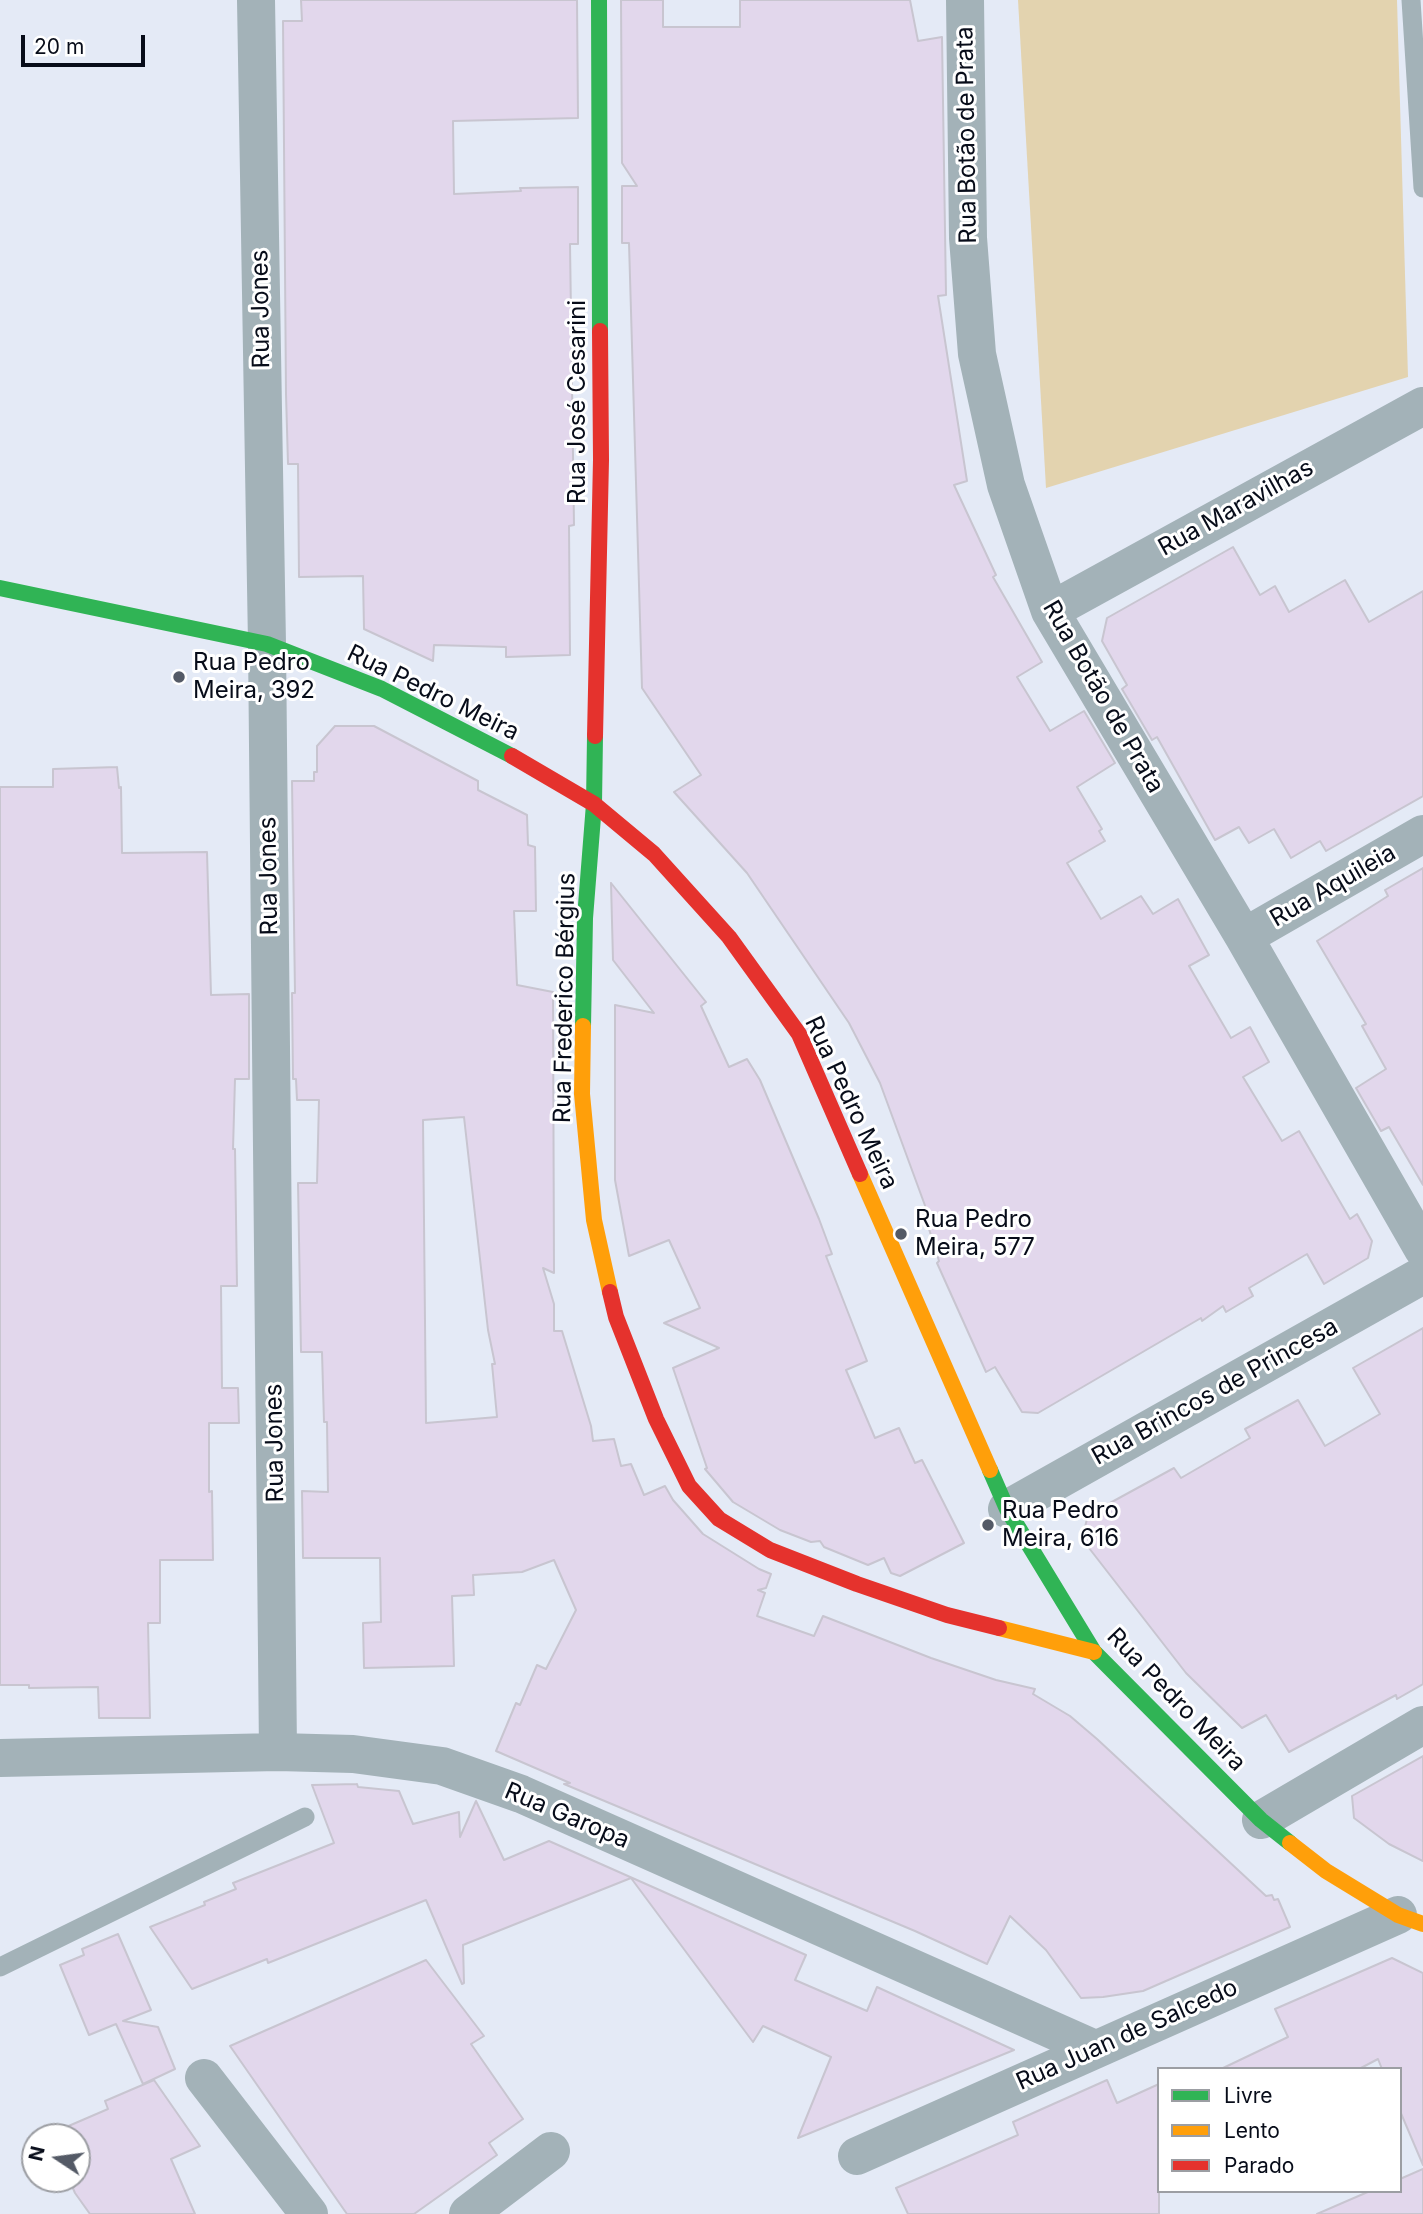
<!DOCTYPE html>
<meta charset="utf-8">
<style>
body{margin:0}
#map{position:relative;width:1423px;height:2214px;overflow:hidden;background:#e4eaf6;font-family:Inter,sans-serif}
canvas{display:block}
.legend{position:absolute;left:1157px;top:2067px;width:245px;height:126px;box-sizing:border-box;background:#fff;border:2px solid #9c9ea3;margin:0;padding:9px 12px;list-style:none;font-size:21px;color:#070c19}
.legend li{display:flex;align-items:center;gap:14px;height:35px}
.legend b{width:35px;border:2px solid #9c9ea3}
.north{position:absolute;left:21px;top:2123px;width:70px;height:70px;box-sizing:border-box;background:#fff;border:2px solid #9c9ea3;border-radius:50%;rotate:283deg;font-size:19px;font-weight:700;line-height:28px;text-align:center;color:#070c19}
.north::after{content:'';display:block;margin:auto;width:24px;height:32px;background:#545a66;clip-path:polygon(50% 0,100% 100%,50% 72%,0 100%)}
.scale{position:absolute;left:21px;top:35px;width:124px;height:32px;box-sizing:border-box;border:4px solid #070c19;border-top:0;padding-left:9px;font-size:21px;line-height:24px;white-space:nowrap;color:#070c19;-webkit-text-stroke:5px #fff;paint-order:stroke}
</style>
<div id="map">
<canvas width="1423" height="2214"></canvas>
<ul class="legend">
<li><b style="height:9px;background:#30b455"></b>Livre</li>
<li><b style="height:9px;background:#ff9f0a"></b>Lento</li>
<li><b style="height:9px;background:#e5322d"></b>Parado</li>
</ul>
<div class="north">N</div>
<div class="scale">20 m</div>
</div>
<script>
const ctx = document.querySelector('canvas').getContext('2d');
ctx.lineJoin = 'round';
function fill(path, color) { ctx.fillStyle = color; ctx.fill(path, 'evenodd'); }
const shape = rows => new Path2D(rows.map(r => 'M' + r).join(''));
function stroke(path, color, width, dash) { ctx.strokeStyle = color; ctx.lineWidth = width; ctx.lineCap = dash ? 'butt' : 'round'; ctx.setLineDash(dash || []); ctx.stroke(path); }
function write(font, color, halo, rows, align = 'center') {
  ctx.font = font + ' Inter,sans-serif'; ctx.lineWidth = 6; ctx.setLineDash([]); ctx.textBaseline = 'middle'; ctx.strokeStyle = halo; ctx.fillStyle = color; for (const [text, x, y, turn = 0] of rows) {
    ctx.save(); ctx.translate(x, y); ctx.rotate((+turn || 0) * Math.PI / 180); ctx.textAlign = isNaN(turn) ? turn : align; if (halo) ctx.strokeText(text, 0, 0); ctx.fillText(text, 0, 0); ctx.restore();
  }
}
fill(shape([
 [1018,0,1397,0,1408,377,1046,488]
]), '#e3d3af');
const building = shape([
 [301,0,577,0,578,118,453,121,454,194,521,191,520,188,578,187,578,244,570,244,574,525,569,526,570,655,506,657,506,647,434,645,433,661,364,629,363,576,299,577,298,464,288,464,286,394,283,21,302,21,301,0],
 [621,0,663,0,663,27,740,27,740,0,910,0,918,41,942,37,946,295,938,296,967,481,954,485,996,575,993,577,1042,662,1017,677,1050,731,1084,711,1115,763,1077,787,1102,829,1099,831,1105,841,1067,863,1101,919,1141,896,1153,914,1178,899,1209,955,1189,966,1231,1038,1250,1027,1269,1062,1243,1077,1282,1141,1299,1131,1350,1219,1357,1214,1372,1241,1368,1258,1324,1284,1307,1254,1249,1288,1253,1296,1226,1312,1223,1306,1202,1321,1201,1318,1038,1413,1022,1412,995,1367,986,1372,937,1263,939,1261,924,1213,927,1211,880,1083,849,1023,747,873,674,792,701,775,642,688,629,243,622,243,622,186,637,186,622,163,621,0],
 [1233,547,1260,595,1275,586,1289,612,1345,580,1369,622,1423,591,1423,796,1326,851,1320,841,1291,858,1274,829,1249,843,1239,827,1215,840,1157,737,1152,740,1122,689,1127,685,1102,641,1107,618,1233,547],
 [335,726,374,726,478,781,478,790,527,815,528,845,535,847,536,911,514,911,517,985,553,992,554,1273,543,1268,554,1304,554,1331,562,1331,591,1426,593,1441,614,1439,621,1466,631,1464,644,1495,665,1486,673,1500,703,1534,759,1569,771,1574,766,1588,758,1590,765,1593,757,1616,814,1636,823,1616,931,1658,996,1680,1035,1689,1033,1694,1070,1716,1097,1739,1266,1896,1272,1895,1274,1900,1278,1899,1290,1927,1143,1991,1103,1997,1081,1998,1046,1950,1010,1916,987,1964,915,1931,564,1784,570,1783,496,1751,516,1703,520,1705,537,1665,546,1669,576,1610,554,1560,522,1572,473,1575,474,1595,452,1596,454,1666,364,1668,363,1623,381,1622,380,1558,303,1558,302,1491,328,1492,327,1422,324,1422,322,1352,301,1352,298,1183,317,1183,319,1100,297,1100,296,1079,293,1079,292,993,295,993,292,781,314,781,314,772,317,772,317,746,335,726],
 [464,1117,488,1330,495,1364,492,1364,497,1417,426,1423,423,1120,464,1117],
 [117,767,119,788,121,787,122,853,207,852,211,995,249,994,249,1079,235,1079,233,1149,235,1149,237,1286,221,1286,222,1388,238,1388,239,1423,209,1423,209,1492,212,1491,213,1560,160,1560,160,1623,148,1623,150,1718,99,1718,98,1687,29,1688,29,1685,0,1685,0,787,53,787,53,769,117,767],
 [1423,868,1423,1185,1389,1127,1381,1131,1356,1088,1386,1069,1362,1026,1366,1024,1317,941,1388,896,1385,890,1423,868],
 [611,883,706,1002,701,1006,729,1067,747,1059,760,1080,819,1219,832,1254,826,1256,867,1361,846,1370,875,1438,899,1428,915,1463,922,1460,964,1543,900,1576,891,1573,884,1558,868,1565,824,1547,820,1541,811,1542,780,1530,733,1502,705,1469,707,1468,673,1368,719,1348,664,1323,700,1308,669,1240,629,1256,615,1180,615,1005,654,1013,613,960,611,883],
 [1423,1328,1423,1684,1397,1699,1396,1695,1289,1752,1266,1715,1242,1728,1186,1673,1082,1539,1088,1515,1174,1468,1181,1478,1250,1438,1245,1429,1298,1400,1325,1446,1380,1414,1353,1368,1423,1328],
 [1423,1756,1423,1861,1389,1844,1354,1818,1352,1796,1423,1756],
 [357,1784,358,1787,399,1791,413,1824,459,1812,460,1837,476,1801,504,1860,549,1841,806,1955,795,1980,867,2011,877,1987,1014,2050,798,2138,831,2057,763,2026,753,2042,631,1878,463,1945,464,1983,462,1984,426,1900,268,1963,267,1959,192,1989,150,1927,205,1905,204,1902,236,1889,233,1883,334,1843,312,1785,357,1784],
 [118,1934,151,2010,123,2021,158,2027,175,2069,143,2084,116,2024,89,2035,60,1965,84,1955,82,1949,118,1934],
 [1392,1958,1423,1973,1423,2165,1400,2111,1400,2069,1382,2069,1378,2059,1359,2069,1221,2069,1288,2037,1275,2009,1392,1958],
 [426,1960,484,2036,471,2044,523,2119,489,2143,497,2155,414,2214,347,2214,230,2046,426,1960],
 [154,2080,200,2146,171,2159,195,2214,90,2214,75,2193,69,2179,77,2179,77,2137,51,2137,50,2134,108,2109,105,2101,154,2080],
 [1107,2080,1117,2103,1159,2084,1159,2214,908,2214,896,2188,1018,2135,1013,2122,1107,2080],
 [1423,2169,1423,2214,1317,2214,1370,2191,1400,2191,1400,2179,1423,2169]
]);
fill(building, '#e2d7ec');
stroke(building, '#c8c5d0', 2);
stroke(shape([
 [1411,0,1423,188],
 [0,1967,305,1817]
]), '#a3b2b8', 19);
stroke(shape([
 [256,0,267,644,278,1752],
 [965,0,968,238,977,354,1006,485,1050,611,1244,937,1423,1249],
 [1050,611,1423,406],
 [1244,937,1423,834],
 [1007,1509,1423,1275],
 [0,1758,278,1752,353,1754,442,1766,521,1794,1095,2049],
 [1261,1820,1423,1725],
 [204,2078,309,2214],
 [857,2156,1398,1915],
 [468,2214,551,2151]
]), '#a3b2b8', 38);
stroke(shape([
 [599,0,600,331],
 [0,588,267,644,382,689,512,756],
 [583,1026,585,918,594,804,595,736],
 [990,1470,1007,1509,1094,1652,1261,1820,1290,1843]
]), '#30b455', 16);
stroke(shape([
 [583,1026,582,1094,594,1220,610,1292],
 [860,1174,990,1470],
 [999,1628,1094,1652],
 [1290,1843,1326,1871,1398,1915,1423,1924]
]), '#ff9f0a', 16);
stroke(shape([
 [595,736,601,460,600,331],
 [512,756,594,804,654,854,729,937,799,1034,860,1174],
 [610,1292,616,1317,656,1419,689,1486,719,1519,770,1550,857,1584,947,1615,999,1628]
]), '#e5322d', 16);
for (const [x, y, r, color] of [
 [179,677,7,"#545a66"],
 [901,1234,7,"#545a66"],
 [988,1525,7,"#545a66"]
]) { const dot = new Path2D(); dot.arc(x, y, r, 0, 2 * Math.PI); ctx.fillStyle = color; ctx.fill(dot); stroke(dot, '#fff', 2.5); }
write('24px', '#070c19', '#fff', [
 ["Rua Botão de Prata",967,135,-91],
 ["Rua Jones",261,309,-91],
 ["Rua José Cesarini",578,402,-90],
 ["Rua Maravilhas",1236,508,-29],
 ["Rua Pedro Meira",433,693,26],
 ["Rua Botão de Prata",1103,697,60],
 ["Rua Jones",269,876,-91],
 ["Rua Aquileia",1333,886,-30],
 ["Rua Frederico Bérgius",565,998,-89],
 ["Rua Pedro Meira",851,1103,65],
 ["Rua Brincos de Princesa",1215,1392,-29],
 ["Rua Jones",275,1443,-91],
 ["Rua Pedro Meira",1176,1700,46],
 ["Rua Garopa",567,1816,23],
 ["Rua Juan de Salcedo",1127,2035,-24]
]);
write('24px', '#070c19', '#fff', [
 ["Rua Pedro",193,663],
 ["Meira, 392",193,691],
 ["Rua Pedro",915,1220],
 ["Meira, 577",915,1248],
 ["Rua Pedro",1002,1511],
 ["Meira, 616",1002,1539]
], 'left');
</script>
